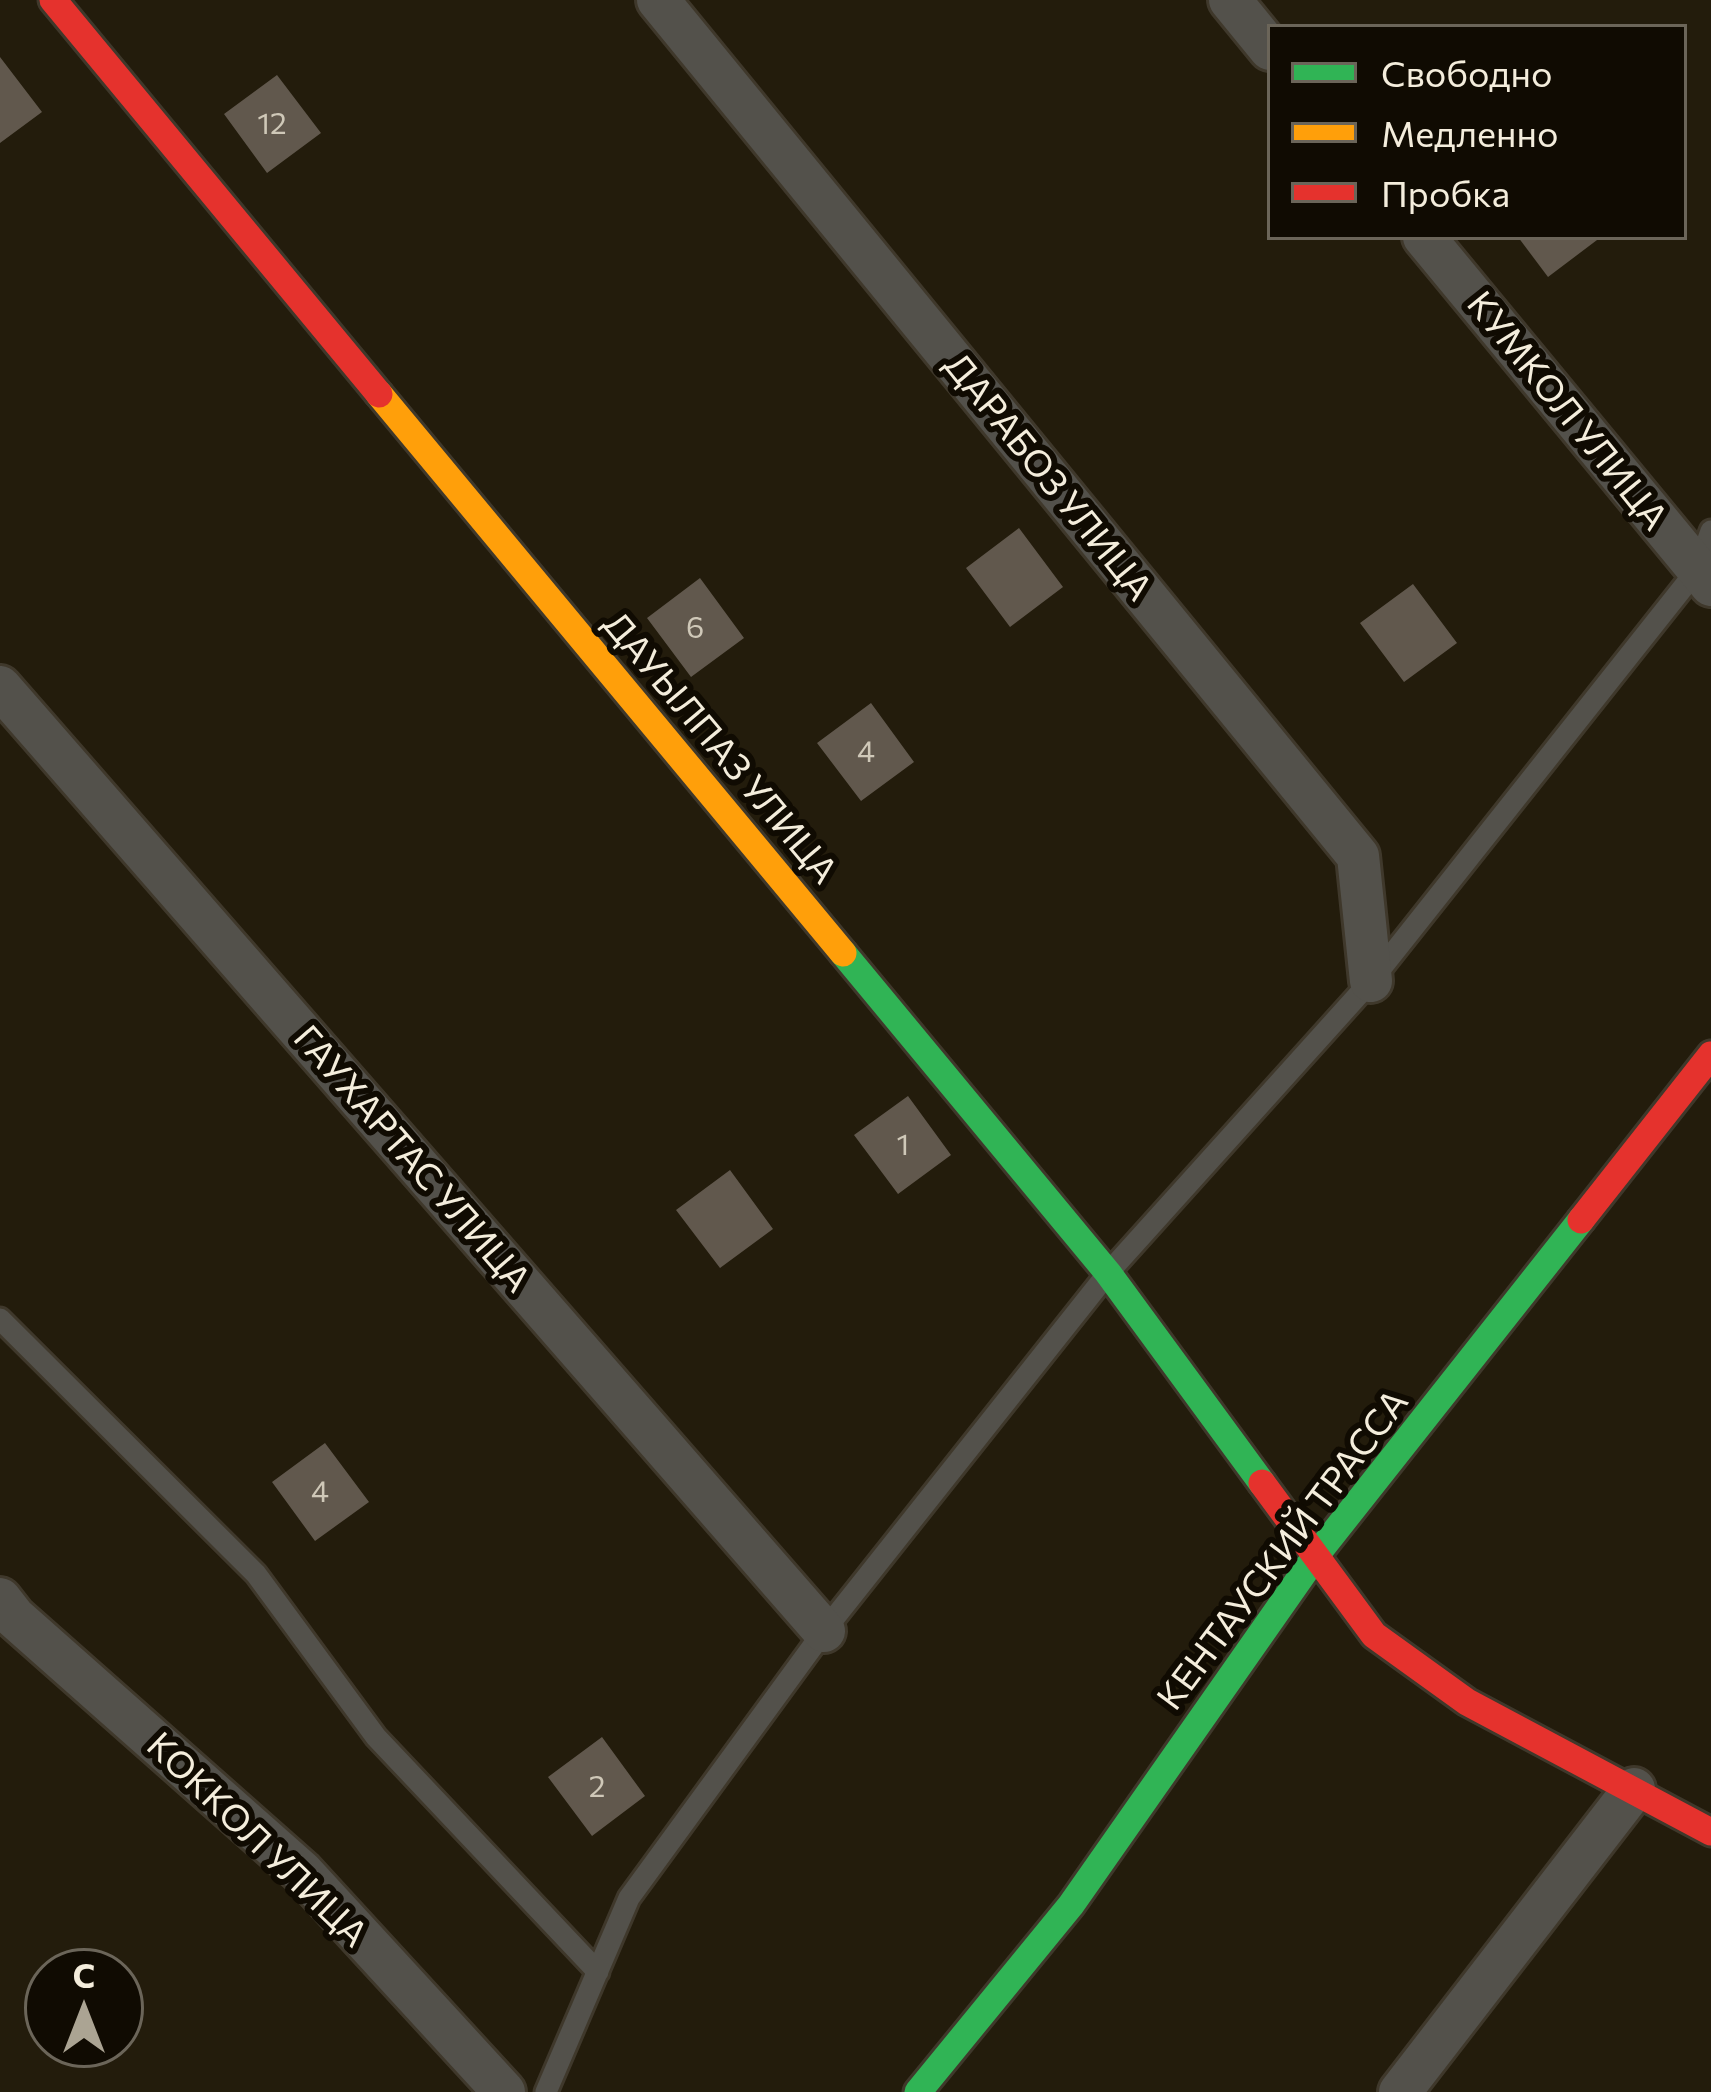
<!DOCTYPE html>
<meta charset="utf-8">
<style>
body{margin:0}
#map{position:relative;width:1711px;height:2092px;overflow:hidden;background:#231c0c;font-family:Commissioner,sans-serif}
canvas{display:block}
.legend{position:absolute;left:1267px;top:24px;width:420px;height:216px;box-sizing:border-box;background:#100b02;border:3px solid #6b6559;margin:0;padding:15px 21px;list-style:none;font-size:36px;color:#f4eddc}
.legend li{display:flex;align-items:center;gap:24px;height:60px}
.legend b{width:60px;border:3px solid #6b6559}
.north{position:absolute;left:24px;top:1948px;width:120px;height:120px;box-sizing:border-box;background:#100b02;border:3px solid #6b6559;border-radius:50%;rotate:0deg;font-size:33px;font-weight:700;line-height:48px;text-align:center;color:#f4eddc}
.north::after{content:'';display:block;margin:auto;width:42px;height:54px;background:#aba493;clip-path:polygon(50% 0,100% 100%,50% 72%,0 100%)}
</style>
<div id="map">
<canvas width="1711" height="2092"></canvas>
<ul class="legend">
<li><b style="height:15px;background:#30b455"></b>Свободно</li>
<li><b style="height:15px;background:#ff9f0a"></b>Медленно</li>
<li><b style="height:15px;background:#e5322d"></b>Пробка</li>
</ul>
<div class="north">С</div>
</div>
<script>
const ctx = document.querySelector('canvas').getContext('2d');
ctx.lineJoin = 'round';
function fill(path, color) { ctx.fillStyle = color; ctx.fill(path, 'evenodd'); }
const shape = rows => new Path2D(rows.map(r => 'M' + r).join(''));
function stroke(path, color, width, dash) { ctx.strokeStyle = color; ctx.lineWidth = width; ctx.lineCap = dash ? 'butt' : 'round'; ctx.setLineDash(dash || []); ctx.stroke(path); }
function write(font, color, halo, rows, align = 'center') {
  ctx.font = font + ' Commissioner,sans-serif'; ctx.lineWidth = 12; ctx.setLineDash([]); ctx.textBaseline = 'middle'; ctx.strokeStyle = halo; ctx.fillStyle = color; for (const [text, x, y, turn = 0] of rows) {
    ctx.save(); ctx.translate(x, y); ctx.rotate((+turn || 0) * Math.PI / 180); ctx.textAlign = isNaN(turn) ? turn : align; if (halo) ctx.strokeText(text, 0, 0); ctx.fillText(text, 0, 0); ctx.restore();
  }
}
fill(shape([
 [0,57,42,112,0,143],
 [277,75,321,133,267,173,224,114],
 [1518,237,1601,237,1548,277],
 [1019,528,1063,587,1010,627,966,568],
 [700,578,744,638,691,677,647,618],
 [1413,584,1457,643,1404,682,1360,623],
 [871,703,914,762,861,801,817,743],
 [908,1096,951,1155,898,1194,854,1135],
 [730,1170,773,1229,720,1268,676,1210],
 [325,1443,369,1502,315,1541,272,1482],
 [602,1737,645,1796,592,1836,548,1777]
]), '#61584d');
const lane = shape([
 [0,1319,256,1574,376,1737,598,1972],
 [546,2092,629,1898,824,1631,1108,1273,1371,981,1697,570,1711,531]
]);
const street = shape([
 [658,0,1358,856,1371,981],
 [1230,0,1270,49],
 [1424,237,1711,585],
 [0,687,824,1631],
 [0,1599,14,1617,302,1872,504,2092],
 [1400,2092,1634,1789]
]);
const fast = shape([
 [843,953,1108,1273,1262,1483],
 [918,2092,1071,1905,1317,1554,1581,1220]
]);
const slow = shape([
 [379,394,843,953]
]);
const jam = shape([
 [53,0,379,394],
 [1581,1220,1711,1055],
 [1262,1483,1374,1635,1467,1702,1711,1832]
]);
stroke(lane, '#3f382b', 27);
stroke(street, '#3f382b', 48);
stroke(fast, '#3f382b', 33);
stroke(slow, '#3f382b', 33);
stroke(jam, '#3f382b', 33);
stroke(lane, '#53514b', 21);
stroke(street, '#53514b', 42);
stroke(fast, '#30b455', 27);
stroke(slow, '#ff9f0a', 27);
stroke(jam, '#e5322d', 27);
write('30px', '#cfc8b8', null, [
 ["12",272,124],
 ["6",695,628],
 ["4",866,752],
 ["1",903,1145],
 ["4",320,1492],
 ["2",597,1787]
]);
write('36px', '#f4eddc', '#100b02', [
 ["КУМКОЛ УЛИЦА",1567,411,51],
 ["ДАРАБОЗ УЛИЦА",1048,477,51],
 ["ДАУЫЛПАЗ УЛИЦА",720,748,50],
 ["ГАУХАРТАС УЛИЦА",412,1159,49],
 ["КЕНТАУСКИЙ ТРАССА",1283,1550,-53],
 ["КОККОЛ УЛИЦА",257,1840,44]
]);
</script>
